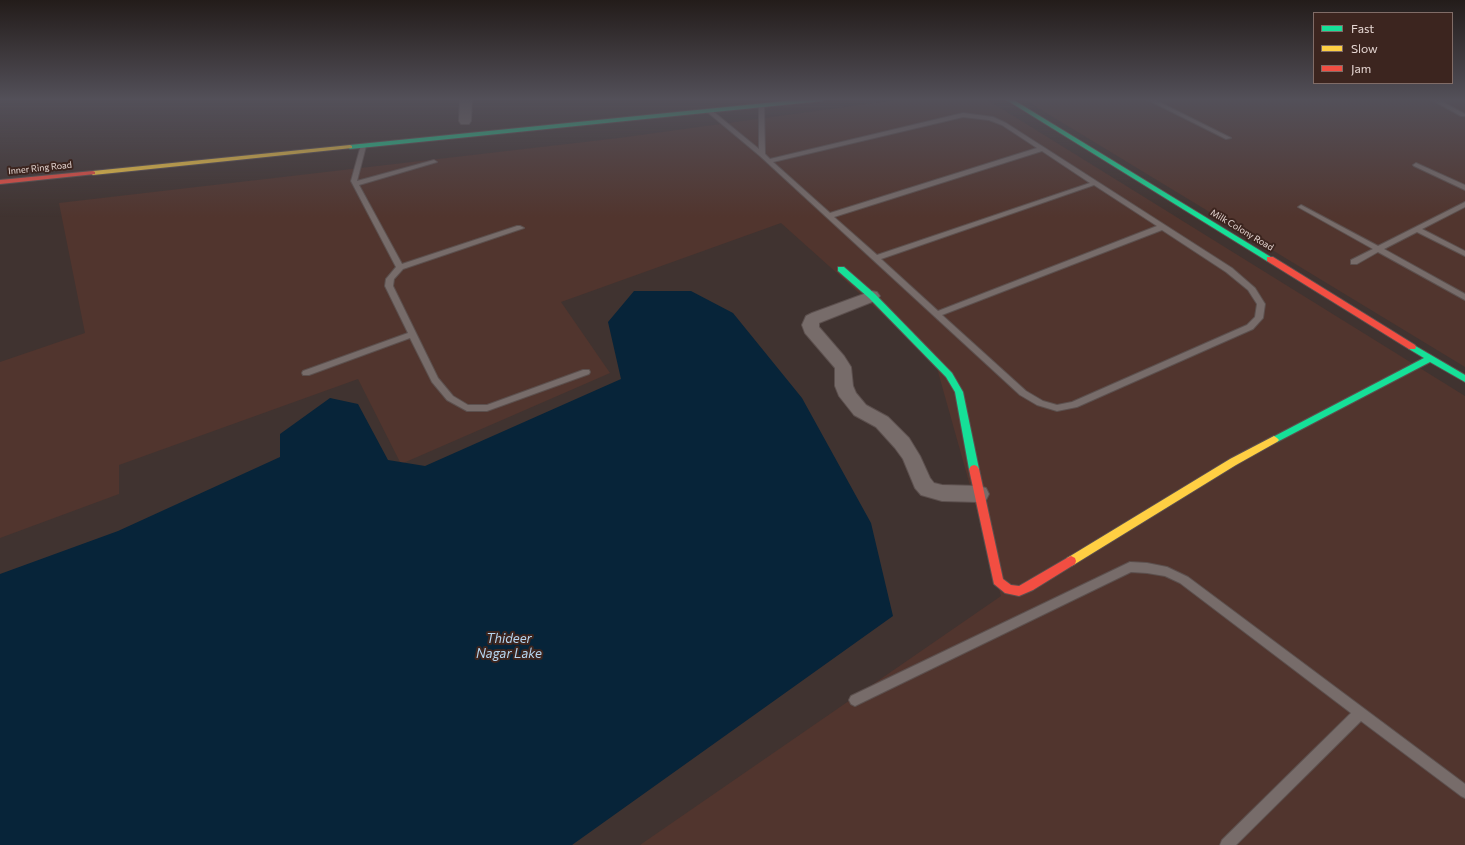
<!DOCTYPE html>
<style>
body{margin:0}
#map{position:relative;width:1465px;height:845px;overflow:hidden;background:#403330;font-family:Commissioner,sans-serif}
canvas{display:block}
.legend{position:absolute;left:1313px;top:12px;width:140px;height:72px;box-sizing:border-box;background:#3c251f;border:1px solid #806c67;margin:0;padding:5px 7px;list-style:none;font-size:12px;color:#e6d7d3}
.legend li{display:flex;align-items:center;gap:8px;height:20px}
.legend b{width:20px;border:1px solid #806c67}
</style>
<div id="map">
<canvas width="1465" height="845"></canvas>
<ul class="legend">
<li><b style="height:5px;background:#16e098"></b>Fast</li>
<li><b style="height:5px;background:#ffcf43"></b>Slow</li>
<li><b style="height:5px;background:#f24e42"></b>Jam</li>
</ul>
</div>
<script>
const ctx = document.querySelector('canvas').getContext('2d');
ctx.lineJoin = 'round';
function fill(path, color) { ctx.fillStyle = color; ctx.fill(path, 'evenodd'); }
const shape = rows => new Path2D(rows.map(r => 'M' + r).join(''));
function stroke(path, color, width, dash) { ctx.strokeStyle = color; ctx.lineWidth = width; ctx.lineCap = dash ? 'butt' : 'round'; ctx.setLineDash(dash || []); ctx.stroke(path); }
function write(font, color, halo, rows, align = 'center') {
  ctx.font = font + ' Commissioner,sans-serif'; ctx.lineWidth = 4; ctx.setLineDash([]); ctx.textBaseline = 'middle'; ctx.strokeStyle = halo; ctx.fillStyle = color; for (const [text, x, y, turn = 0] of rows) {
    ctx.save(); ctx.translate(x, y); ctx.rotate((+turn || 0) * Math.PI / 180); ctx.textAlign = isNaN(turn) ? turn : align; if (halo) ctx.strokeText(text, 0, 0); ctx.fillText(text, 0, 0); ctx.restore();
  }
}
fill(shape([
 [903,99,986,99,1465,396,1465,845,640,845,1001,596,935,361,781,223,561,302,610,373,401,464,358,379,119,465,119,494,0,538,0,362,85,333,59,203,619,138],
 [1025,99,1465,99,1465,367,1025,100]
]), '#51352e');
fill(shape([
 [634,291,691,291,733,313,802,398,871,523,893,616,572,845,0,845,0,574,118,531,280,457,280,434,330,398,358,404,388,460,425,466,621,379,608,322]
]), '#072439');
const lane = shape([
 [1146,99,1153,99,1231,138,1226,139,1146,99],
 [1430,99,1437,99,1465,114,1465,116,1461,116,1430,99],
 [759,104,764,105,765,154,770,159,963,113,993,117,1006,123,1232,268,1255,288,1265,304,1263,318,1253,329,1077,407,1057,411,1037,405,1020,395,760,156,705,110,710,109,759,149,759,104],
 [963,117,989,120,1002,125,1037,148,830,213,773,162,963,117],
 [1042,151,1090,183,877,255,834,217,1042,151],
 [1094,185,1157,226,938,311,881,259,1094,185],
 [1162,230,1226,272,1248,290,1257,304,1255,317,1247,325,1072,402,1057,405,1043,401,1026,391,942,315,1162,230],
 [361,145,366,146,357,181,434,160,437,162,359,185,402,264,517,226,520,226,524,228,403,269,394,279,393,286,438,378,453,396,468,405,487,405,583,370,589,370,590,372,589,374,487,411,467,411,447,400,432,382,410,338,309,375,303,375,302,373,303,371,408,333,385,286,386,279,396,267,351,181,361,145],
 [1416,163,1465,185,1465,190,1414,166,1413,165,1416,163],
 [1465,202,1465,207,1422,229,1465,251,1465,256,1417,232,1384,249,1465,294,1465,300,1378,252,1357,264,1351,264,1351,260,1373,249,1298,207,1301,205,1303,206,1378,246,1465,202],
 [1130,562,1147,563,1167,567,1188,577,1465,784,1465,798,1461,796,1361,721,1236,845,1220,845,1222,840,1351,713,1180,583,1165,576,1147,573,1131,572,859,704,855,706,851,704,849,700,851,696,1130,562]
]);
const street = shape([
 [460,99,472,99,471,121,469,124,461,124,459,121,460,99],
 [872,291,877,292,880,296,877,300,824,321,819,323,819,327,844,356,851,367,853,386,856,393,866,405,888,417,909,438,920,456,930,478,934,483,942,485,979,486,986,488,989,494,986,500,979,502,942,501,921,495,915,488,903,459,895,448,876,427,854,415,839,396,835,386,835,368,805,333,802,325,806,316,812,313,872,291]
]);
const fast = shape([
 [806,99,825,99,822,101,350,149,347,147,350,145,806,99],
 [1005,99,1012,99,1274,259,1270,261,1267,261,1005,99],
 [838,267,844,267,875,294,952,373,963,392,979,469,977,472,971,472,969,469,955,392,946,377,869,298,838,271,838,267],
 [1412,344,1465,375,1465,382,1430,362,1277,442,1271,442,1269,440,1271,438,1424,358,1409,349,1408,347,1409,345,1412,344]
]);
const slow = shape([
 [350,145,352,146,352,148,93,175,90,173,93,171,350,145],
 [1274,436,1277,438,1279,440,1277,442,1236,465,1075,564,1071,566,1067,564,1066,561,1067,558,1230,459,1274,436]
]);
const jam = shape([
 [93,171,95,172,95,174,0,184,0,180,93,171],
 [1267,257,1273,257,1415,345,1416,347,1415,349,1409,349,1267,261,1267,257],
 [974,465,977,466,979,469,1003,579,1011,585,1019,586,1067,558,1071,556,1075,558,1076,561,1075,564,1033,590,1019,596,1005,593,994,584,969,469,971,466,974,465]
]);
stroke(lane, '#5c504e', 2);
stroke(street, '#5c504e', 2);
stroke(fast, '#5c504e', 2);
stroke(slow, '#5c504e', 2);
stroke(jam, '#5c504e', 2);
fill(lane, '#776c6a');
fill(street, '#776c6a');
fill(fast, '#16e098');
fill(slow, '#ffcf43');
fill(jam, '#f24e42');
const sky = ctx.createLinearGradient(0, 0, 0, 217);
sky.addColorStop(0, '#231c1a');
sky.addColorStop(0.46, '#535059');
sky.addColorStop(1, '#53505900');
ctx.fillStyle = sky;
ctx.fillRect(0, 0, 1465, 217);
write('9px', '#e6d7d3', '#3c251f', [
 ["Inner Ring Road",40,168,-6],
 ["Milk Colony Road",1242,230,31]
]);
write('italic 13px', '#b6d6f1', '#3c251f', [
 ["Thideer",509,639],
 ["Nagar Lake",509,654]
]);
</script>
